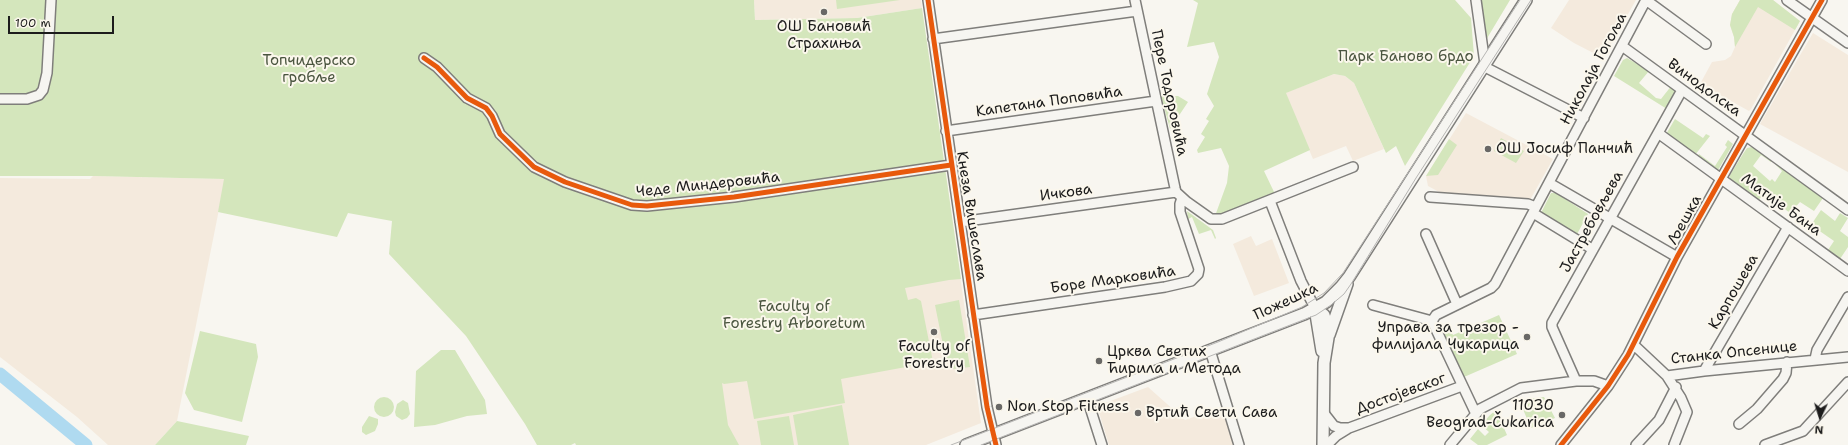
<!DOCTYPE html>
<meta charset="utf-8">
<style>
body{margin:0}
#map{position:relative;width:1848px;height:445px;overflow:hidden;background:#f8f6f0;font-family:"Shantell Sans",sans-serif}
canvas{display:block}
.north{position:absolute;left:1800px;top:397px;width:40px;height:40px;-webkit-text-stroke:3px #fbf7ec;paint-order:stroke;rotate:184deg;font-size:11px;font-weight:700;line-height:16px;text-align:center;color:#1c1c1c}
.north::after{content:'';display:block;margin:auto;width:14px;height:18px;background:#1c1c1c;clip-path:polygon(50% 0,100% 100%,50% 72%,0 100%)}
.scale{position:absolute;left:8px;top:16px;width:106px;height:18px;box-sizing:border-box;border:2px solid #1c1c1c;border-top:0;padding-left:5px;font-size:12px;line-height:14px;white-space:nowrap;color:#1c1c1c;-webkit-text-stroke:3px #fbf7ec;paint-order:stroke}
</style>
<div id="map">
<canvas width="1848" height="445"></canvas>
<div class="north">N</div>
<div class="scale">100 m</div>
</div>
<script>
const ctx = document.querySelector('canvas').getContext('2d');
ctx.lineJoin = 'round';
function fill(path, color) { ctx.fillStyle = color; ctx.fill(path, 'evenodd'); }
const shape = rows => new Path2D(rows.map(r => 'M' + r).join(''));
function stroke(path, color, width, dash) { ctx.strokeStyle = color; ctx.lineWidth = width; ctx.lineCap = dash ? 'butt' : 'round'; ctx.setLineDash(dash || []); ctx.stroke(path); }
function write(font, color, halo, rows, align = 'center') {
  ctx.font = font + ' "Shantell Sans",sans-serif'; ctx.lineWidth = 4; ctx.setLineDash([]); ctx.textBaseline = 'middle'; ctx.strokeStyle = halo; ctx.fillStyle = color; for (const [text, x, y, turn = 0] of rows) {
    ctx.save(); ctx.translate(x, y); ctx.rotate((+turn || 0) * Math.PI / 180); ctx.textAlign = isNaN(turn) ? turn : align; if (halo) ctx.strokeText(text, 0, 0); ctx.fillText(text, 0, 0); ctx.restore();
  }
}
fill(shape([
 [754,0,921,0,922,8,857,18,755,20],
 [1569,0,1636,0,1603,58,1574,43,1551,28],
 [1740,0,1773,0,1800,21,1751,109,1749,111,1700,84,1712,62,1725,60,1731,56,1735,47,1734,37,1730,25,1732,14],
 [1813,33,1848,55,1848,172,1760,124],
 [1334,74,1345,76,1354,83,1384,149,1353,161,1346,146,1313,159,1285,93],
 [1466,113,1553,159,1530,200,1447,194,1441,193,1428,186,1426,176],
 [945,170,981,423,926,445,608,445],
 [93,176,225,179,177,421,155,445,108,445,77,417,0,357,0,178,90,179],
 [1251,236,1256,246,1272,239,1289,283,1254,296,1233,244],
 [1148,387,1185,420,1227,405,1236,445,1109,445,1097,406]
]), '#f4eadd');
fill(shape([
 [0,0,754,0,755,20,857,18,922,8,961,279,949,280,905,288,908,300,916,298,921,301,933,362,841,379,845,403,754,419,747,381,724,384,722,383,728,425,739,445,576,445,575,443,571,445,537,445,525,424,466,336,389,254,392,221,348,213,337,237,218,212,224,179,93,176,0,176],
 [836,0,900,0,837,9],
 [1193,0,1455,0,1471,18,1474,56,1405,166,1396,146,1386,153,1354,83,1345,76,1334,74,1286,93,1310,150,1264,171,1275,194,1215,216,1227,183,1229,166,1221,148,1198,153,1197,150,1205,137,1201,134,1209,121,1206,119,1214,106,1207,94,1219,57,1214,42,1187,47,1198,3],
 [1480,0,1510,0,1486,40],
 [1740,0,1773,0,1800,21,1795,30,1758,7,1735,47,1734,37,1730,25,1732,14],
 [1627,58,1649,71,1639,83,1656,98,1661,99,1672,85,1679,90,1667,109,1614,76,1623,60],
 [1161,96,1178,96,1188,102,1170,129],
 [1675,119,1703,138,1706,134,1710,136,1695,155,1665,136],
 [1501,138,1524,151,1516,163,1494,151],
 [1449,139,1457,145,1438,175,1426,176],
 [1728,140,1733,144,1717,172,1696,159,1699,154,1715,166,1727,147,1725,145],
 [1752,147,1773,160,1771,162,1761,155,1753,166,1770,181,1772,179,1775,182,1782,171,1775,164,1776,163,1823,198,1814,211,1800,202,1790,213,1765,194,1757,201,1730,181,1730,175,1743,154,1747,148],
 [1551,193,1556,193,1588,214,1576,236,1540,215],
 [1821,210,1835,221,1840,213,1848,218,1840,231,1848,237,1848,247,1838,262,1826,253,1834,241,1811,225],
 [1187,211,1213,230,1216,238,1215,239,1211,230,1199,234,1192,217,1188,219],
 [959,300,970,367,953,369,951,359,946,360,935,305],
 [1499,315,1517,354,1464,377,1440,327,1447,324,1453,335],
 [200,331,256,344,258,357,242,422,194,410,185,393],
 [441,350,455,350,485,400,487,414,467,416,435,425,414,427,416,371],
 [1544,397,1555,418,1531,428,1519,400],
 '374 407a10 10 0 1 1 20 0a10 10 0 1 1-20 0Z',
 [403,400,408,403,410,414,407,418,402,420,396,416,395,412,397,404],
 [842,405,849,445,798,445,793,415],
 [1496,410,1507,435,1487,445,1478,445,1470,439,1478,429,1485,436,1489,432,1481,425,1490,415],
 [369,416,378,419,378,424,375,431,366,435,362,432,362,427],
 [789,416,794,445,761,445,757,421],
 [177,421,249,436,246,445,155,445]
]), '#d4e6bc');
stroke(shape([
 [0,374,86,445]
]), '#afdaf0', 13);
const minor = shape([
 [928,0,987,407,996,445],
 [1135,0,1175,188,1176,192,1187,202,1211,219,1222,219,1353,167],
 [1476,0,1485,64],
 [1646,0,1706,44],
 [1787,0,1848,43],
 [933,39,1137,11],
 [1622,46,1848,210],
 [424,58,437,67,467,98,486,108,492,116,500,134,534,167,565,182,632,205,647,206,734,197,951,165],
 [1483,66,1584,118],
 [0,99,27,99,39,95,43,90,47,73,51,0],
 [946,131,1156,101],
 [1658,133,1848,271],
 [1549,183,1677,257],
 [1430,197,1528,204,1536,207],
 [1270,201,1301,281,1315,308],
 [1533,213,1592,249],
 [960,222,1176,192],
 [1426,234,1457,304],
 [1373,305,1432,321],
 [973,315,1165,287,1191,281,1198,274,1199,269,1180,212,1180,204,1182,198],
 [1432,321,1436,315,1491,288,1495,284,1646,0],
 [1432,321,1476,414],
 [1634,345,1667,376,1704,371,1848,357],
 [1210,350,1239,445],
 [1815,359,1817,350,1848,297],
 [1704,371,1788,227],
 [1667,376,1681,398,1687,412,1674,445],
 [1576,381,1552,327,1552,323,1682,90],
 [1087,398,1102,445],
 [1323,412,1334,426,1340,428,1349,428],
 [1739,424,1757,409,1783,379,1786,373,1787,362],
 [1327,445,1336,436,1349,428,1462,386],
 [1450,445,1480,409,1521,388,1576,381,1594,381,1608,386],
 [1561,445,1608,386,1628,355,1677,257,1822,0],
 [1636,445,1659,420,1676,387],
 [1765,445,1803,431,1848,382]
]);
const major = shape([
 [1315,308,1324,315,1327,325,1328,338,1324,363,1323,445],
 [1315,308,1322,351],
 [1329,335,1347,284],
 [966,445,1304,314,1326,302,1341,287,1349,277,1526,0]
]);
stroke(minor, '#7f7e7b', 12);
stroke(major, '#7f7e7b', 14);
stroke(minor, '#f6f5f1', 9);
stroke(major, '#f6f5f1', 11);
stroke(shape([
 [951,445,1218,342,1302,307,1324,293,1343,273,1520,0],
 [981,445,1316,315,1331,305,1344,294,1351,284,1416,178,1531,0]
]), '#b7b6b4', 1);
stroke(shape([
 [928,0,987,407,996,445],
 [424,58,437,67,467,98,486,108,492,116,500,134,534,167,565,182,632,205,647,206,734,197,951,165],
 [1561,445,1608,386,1628,355,1677,257,1822,0]
]), '#e8590c', 5);
for (const [x, y, r, color] of [
 [824,12,4,"#696866"],
 [1488,149,4,"#696866"],
 [934,332,4,"#696866"],
 [1527,337,4,"#696866"],
 [1099,361,4,"#696866"],
 [999,407,4,"#696866"],
 [1138,413,4,"#696866"],
 [1562,415,4,"#696866"]
]) { const dot = new Path2D(); dot.arc(x, y, r, 0, 2 * Math.PI); ctx.fillStyle = color; ctx.fill(dot); stroke(dot, '#fbf7ec', 1.5); }
write('15px', '#1c1c1c', '#fbf7ec', [
 ["ОШ Бановић",824,27,"center"],
 ["Страхиња",824,44,"center"],
 ["ОШ Јосиф Панчић",1496,149],
 ["Управа за трезор -",1519,328,"right"],
 ["филијала Чукарица",1519,345,"right"],
 ["Faculty of",934,347,"center"],
 ["Forestry",934,364,"center"],
 ["Црква Светих",1107,352],
 ["Ћирила и Метода",1107,369],
 ["11030",1554,406,"right"],
 ["Beograd-Čukarica",1554,423,"right"],
 ["Non Stop Fitness",1007,407],
 ["Вртић Свети Сава",1146,413]
], 'left');
write('15px', '#4a553f', '#fbf7ec', [
 ["Парк Баново брдо",1406,57],
 ["Топчидерско",309,61],
 ["гробље",309,78],
 ["Faculty of",794,307],
 ["Forestry Arboretum",794,324]
]);
write('15px', '#1c1c1c', '#fbf7ec', [
 ["Николаја Гогоља",1594,69,-62],
 ["Винодолска",1704,88,36],
 ["Пере Тодоровића",1169,93,78],
 ["Капетана Поповића",1049,102,-8],
 ["Чеде Миндеровића",708,185,-6],
 ["Ичкова",1066,193,-8],
 ["Матије Бана",1781,205,36],
 ["Кнеза Вишеслава",971,216,81],
 ["Љешка",1685,220,-61],
 ["Јастребовљева",1592,222,-61],
 ["Боре Марковића",1113,280,-8],
 ["Карпошева",1734,292,-60],
 ["Пожешка",1286,302,-25],
 ["Станка Опсенице",1734,353,-6],
 ["Достојевског",1401,394,-20]
]);
</script>
